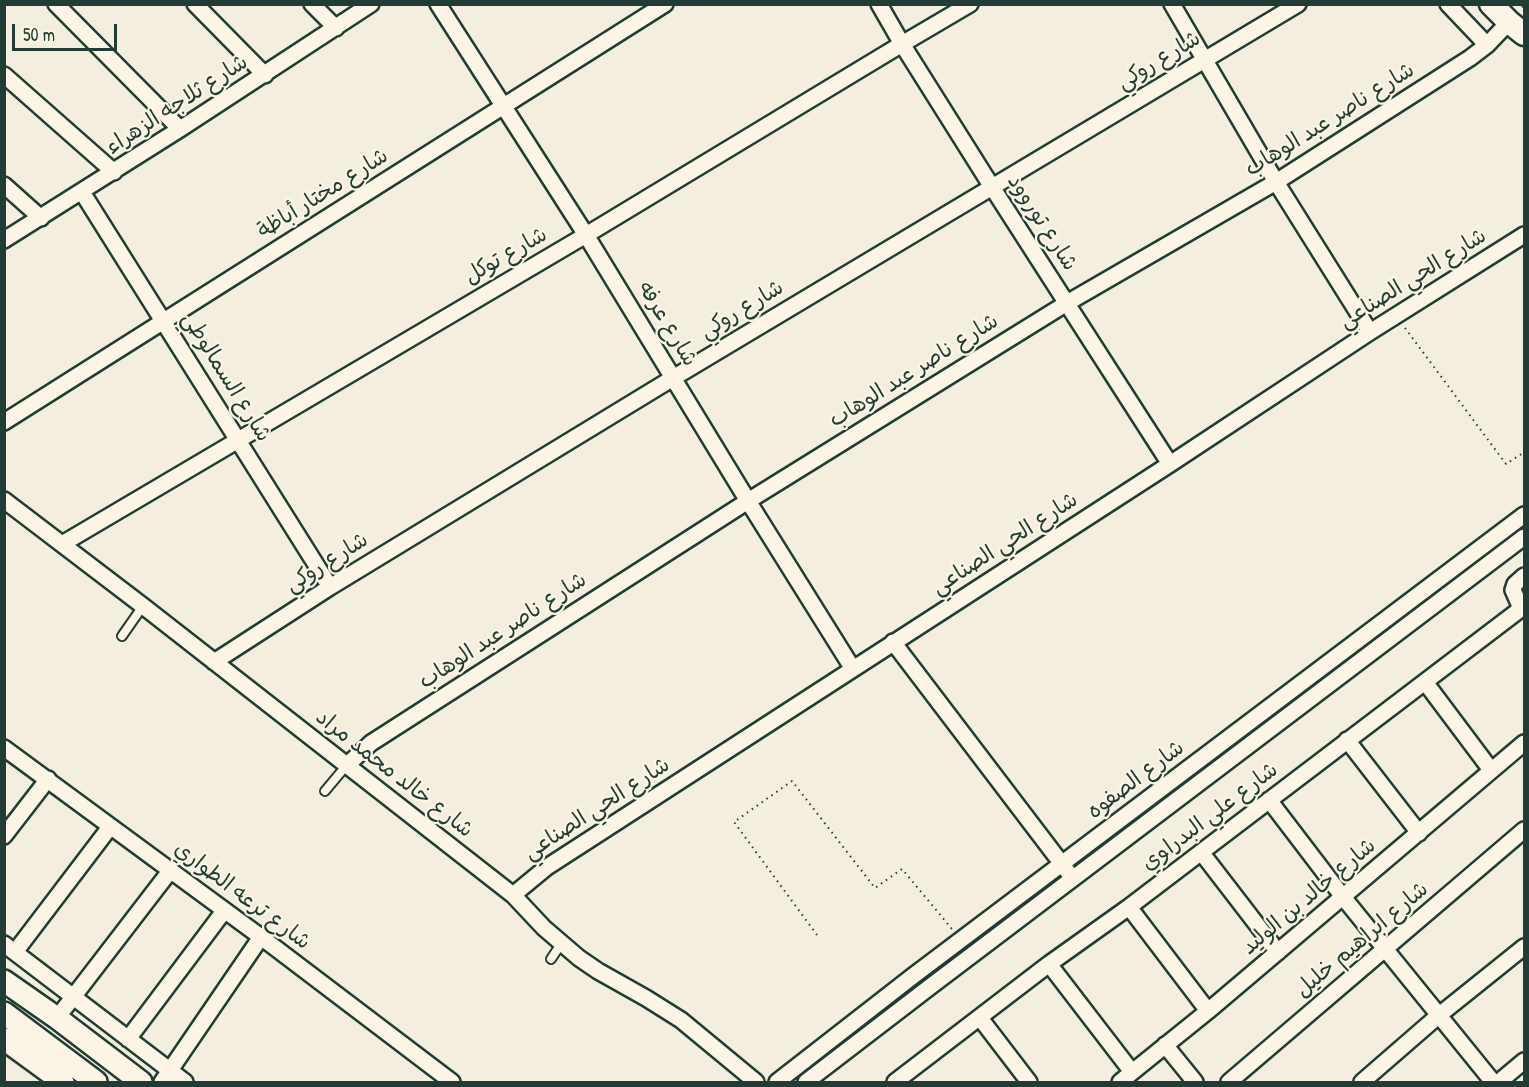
<!DOCTYPE html>
<meta charset="utf-8">
<style>
body{margin:0}
#map{position:relative;width:1529px;height:1087px;overflow:hidden;background:#f3eede;font-family:"Patrick Hand",sans-serif}
canvas{display:block}
.frame{position:absolute;inset:0;border:6px solid #1f3d34;pointer-events:none}
.scale{position:absolute;left:12px;top:24px;width:105px;height:27px;box-sizing:border-box;border:3px solid #1f3d34;border-top:0;padding-left:8px;font-size:18px;line-height:21px;white-space:nowrap;color:#1f3d34;-webkit-text-stroke:4px #fcf5e5;paint-order:stroke}
</style>
<div id="map">
<canvas width="1529" height="1087"></canvas>
<div class="frame"></div>
<div class="scale">50 m</div>
</div>
<script>
const ctx = document.querySelector('canvas').getContext('2d');
ctx.lineJoin = 'round';
const shape = rows => new Path2D(rows.map(r => 'M' + r).join(''));
function stroke(path, color, width, dash) { ctx.strokeStyle = color; ctx.lineWidth = width; ctx.lineCap = dash ? 'butt' : 'round'; ctx.setLineDash(dash || []); ctx.stroke(path); }
function write(font, color, halo, rows, align = 'center') {
  ctx.font = font + ' "Patrick Hand","Playpen Sans Arabic",sans-serif'; ctx.lineWidth = 4.5; ctx.setLineDash([]); ctx.textBaseline = 'middle'; ctx.strokeStyle = halo; ctx.fillStyle = color; for (const [text, x, y, turn = 0] of rows) {
    ctx.save(); ctx.translate(x, y); ctx.rotate((+turn || 0) * Math.PI / 180); ctx.textAlign = isNaN(turn) ? turn : align; if (halo) ctx.strokeText(text, 0, 0); ctx.fillText(text, 0, 0); ctx.restore();
  }
}
const lane = shape([
 [122,636,143,606],
 [325,791,346,766],
 [551,959,561,944]
]);
const street = shape([
 [56,4,180,129],
 [195,4,265,75],
 [312,4,336,28],
 [438,4,586,235,748,501,853,669],
 [879,4,902,44,992,187,1170,464],
 [1172,4,1276,182,1370,332],
 [1448,4,1487,45],
 [4,75,114,172],
 [4,185,41,218],
 [82,192,330,587],
 [4,240,180,129,371,4],
 [4,422,665,4],
 [4,500,143,606,513,895,544,928,579,958,598,971,646,998,681,1020,756,1082],
 [62,544,586,235,902,44,970,4],
 [893,642,1068,872],
 [214,662,330,587,673,378,1298,4],
 [1425,682,1491,770],
 [1347,740,1419,833],
 [4,748,261,937,452,1082],
 [346,766,371,743,748,501,1067,303,1276,182,1470,58,1487,45,1509,22],
 [1269,800,1343,897,1493,1082],
 [4,836,48,779],
 [1201,852,1278,952],
 [513,895,547,867,1170,464,1370,332,1524,235],
 [1129,907,1208,1011],
 [4,944,185,1082],
 [15,952,110,827],
 [1049,964,1132,1072],
 [57,1018,170,871],
 [980,1018,1029,1082],
 [128,1039,224,911],
 [1165,1045,1195,1082],
 [162,1082,261,937],
 [777,1082,913,976,1524,515],
 [806,1082,931,986,1524,537],
 [895,1082,1049,964,1129,907,1518,611,1520,606,1513,590,1515,584,1524,576],
 [1120,1082,1208,1011,1524,743],
 [1229,1082,1524,830],
 [1362,1082,1438,1016,1524,947],
 [1499,1082,1524,1061]
]);
const secondary = shape([
 [4,981,57,1018,141,1082],
 [4,1013,96,1082],
 [4,1039,63,1082]
]);
const primary = shape([
 [1491,4,1509,22,1524,34]
]);
stroke(lane, '#1f3d34', 12);
stroke(street, '#1f3d34', 20);
stroke(secondary, '#1f3d34', 26);
stroke(primary, '#1f3d34', 27);
stroke(shape([
 [1405,328,1506,464,1523,453,1524,456],
 [817,935,734,822,792,781,875,888,902,869,952,929]
]), '#1f3d34', 2, [1.5, 4.5]);
stroke(lane, '#fcf5e5', 8);
stroke(street, '#fcf5e5', 15);
stroke(secondary, '#fcf5e5', 21);
stroke(primary, '#fcf5e5', 22);
stroke(shape([
 [1523,4,1524,6]
]), '#1f3d34', 4.5);
write('22px', '#1f3d34', '#fcf5e5', [
 ["شارع روكي",1159,61,-31],
 ["شارع ثلاجه الزهراء",177,105,-33],
 ["شارع ناصر عبد الوهاب",1330,120,-32],
 ["شارع مختار أباظة",323,194,-32],
 ["شارع توروود",1042,223,57],
 ["شارع توكل",506,256,-30],
 ["شارع الحي الصناعي",1413,279,-32],
 ["شارع روكي",742,310,-31],
 ["شارع عرفه",667,324,59],
 ["شارع ناصر عبد الوهاب",914,371,-32],
 ["شارع السمالوطي",226,377,58],
 ["شارع الحي الصناعي",1005,544,-33],
 ["شارع روكي",327,563,-32],
 ["شارع ناصر عبد الوهاب",503,631,-33],
 ["شارع خالد محمد مراد",394,774,38],
 ["شارع الصفوه",1136,780,-37],
 ["شارع الحي الصناعي",597,809,-33],
 ["شارع علي البدراوي",1210,817,-37],
 ["شارع ترعه الطواري",242,896,37],
 ["شارع خالد بن الوليد",1309,897,-40],
 ["شارع ابراهيم خليل",1362,940,-40]
]);
</script>
